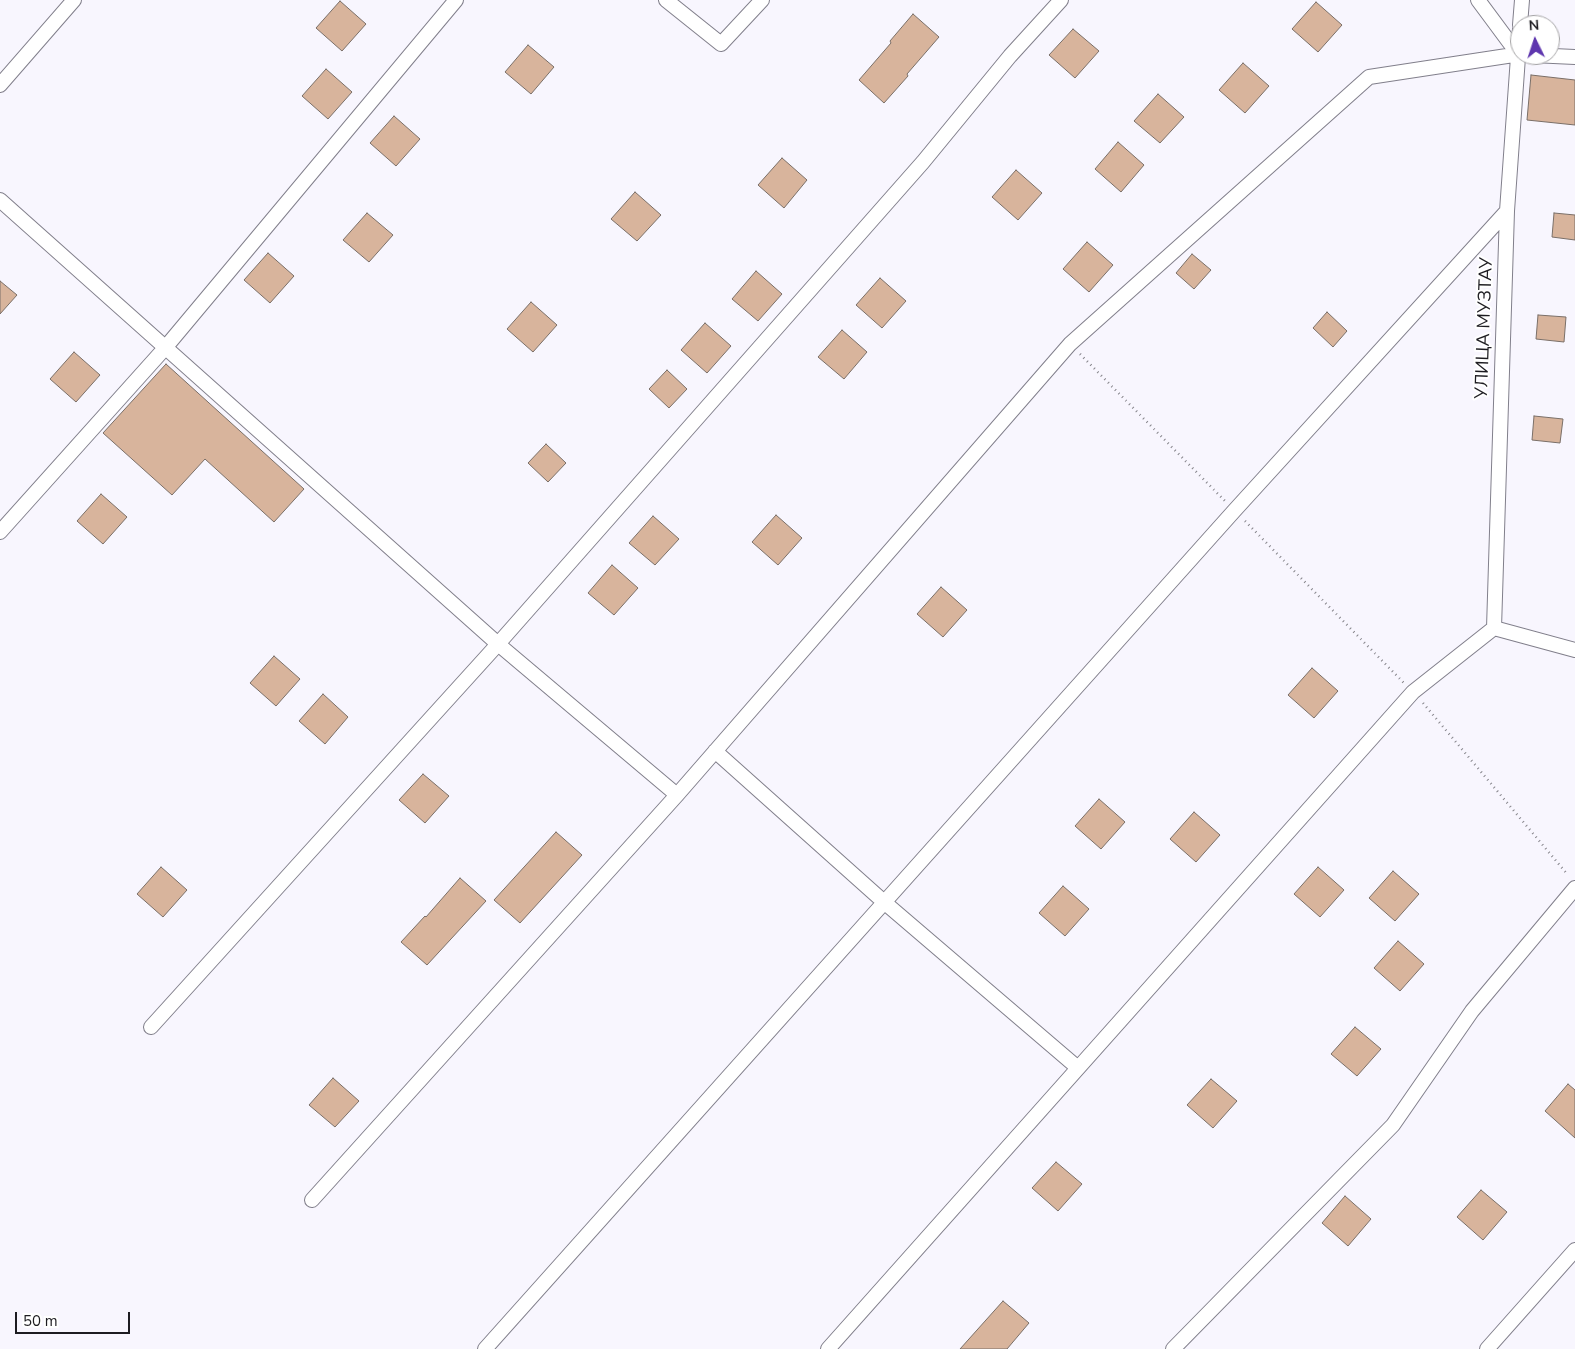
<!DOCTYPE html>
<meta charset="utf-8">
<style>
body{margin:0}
#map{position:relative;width:1575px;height:1349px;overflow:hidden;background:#f8f6fe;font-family:"Nunito Sans",sans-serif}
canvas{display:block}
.north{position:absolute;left:1510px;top:15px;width:50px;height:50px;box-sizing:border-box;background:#fff;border:1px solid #a5a4a6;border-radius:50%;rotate:356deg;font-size:14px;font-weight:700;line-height:20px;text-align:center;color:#1d1c21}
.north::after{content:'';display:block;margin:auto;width:18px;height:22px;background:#5e36ae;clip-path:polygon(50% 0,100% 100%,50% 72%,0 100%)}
.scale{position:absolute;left:15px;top:1312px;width:115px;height:22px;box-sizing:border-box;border:2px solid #1d1c21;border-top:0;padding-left:6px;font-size:15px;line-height:18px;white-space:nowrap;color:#1d1c21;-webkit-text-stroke:4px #fff;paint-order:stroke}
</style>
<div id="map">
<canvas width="1575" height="1349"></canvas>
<div class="north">N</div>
<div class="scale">50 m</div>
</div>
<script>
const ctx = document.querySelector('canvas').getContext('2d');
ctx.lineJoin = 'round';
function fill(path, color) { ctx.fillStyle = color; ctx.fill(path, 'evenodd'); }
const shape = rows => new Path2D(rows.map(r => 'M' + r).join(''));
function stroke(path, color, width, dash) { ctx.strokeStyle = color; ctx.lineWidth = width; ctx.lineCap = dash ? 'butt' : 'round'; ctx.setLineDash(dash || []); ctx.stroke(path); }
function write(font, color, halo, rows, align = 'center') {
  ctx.font = font + ' "Nunito Sans",sans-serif'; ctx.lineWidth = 4; ctx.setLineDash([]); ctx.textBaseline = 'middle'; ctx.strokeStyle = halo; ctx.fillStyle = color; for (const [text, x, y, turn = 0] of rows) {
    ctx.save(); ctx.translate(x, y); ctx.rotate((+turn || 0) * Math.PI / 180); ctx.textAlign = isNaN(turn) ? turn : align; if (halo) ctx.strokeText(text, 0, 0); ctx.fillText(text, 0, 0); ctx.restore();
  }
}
const building = shape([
 [340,1,366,24,342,51,316,28,340,1],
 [1316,2,1342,25,1318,52,1292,29,1316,2],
 [913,14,939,37,907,74,908,76,884,103,859,80,891,43,890,41,913,14],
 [1073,29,1099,51,1075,78,1049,55,1073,29],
 [528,45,554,67,531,94,505,72,528,45],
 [1243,63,1269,86,1245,113,1219,90,1243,63],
 [326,69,352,92,328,119,302,96,326,69],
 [1531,75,1575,80,1575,125,1527,120,1531,75],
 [1158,94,1184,117,1160,143,1134,121,1158,94],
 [394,116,420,139,396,166,370,143,394,116],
 [1118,142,1144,165,1121,192,1095,169,1118,142],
 [782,158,807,180,784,208,758,185,782,158],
 [1016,170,1042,193,1018,220,992,197,1016,170],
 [635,192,661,215,637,241,611,219,635,192],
 [367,213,393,235,369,262,343,240,367,213],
 [1554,213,1575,215,1575,240,1552,237,1554,213],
 [1087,242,1113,265,1089,292,1063,269,1087,242],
 [268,253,294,276,270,303,244,280,268,253],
 [1192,254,1211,270,1194,289,1176,273,1192,254],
 [756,271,782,294,758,321,732,299,756,271],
 [880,278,906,301,882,328,856,305,880,278],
 [0,281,17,295,0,314,0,281],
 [531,302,557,325,533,352,507,329,531,302],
 [1327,312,1347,331,1333,347,1313,328,1327,312],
 [1538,315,1566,317,1564,342,1536,339,1538,315],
 [705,323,731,346,707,373,681,350,705,323],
 [842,330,867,352,844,379,818,357,842,330],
 [74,352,100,375,76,402,50,379,74,352],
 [166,364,304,489,274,522,205,459,172,495,103,433,166,364],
 [667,370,687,389,669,408,649,389,667,370],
 [1534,416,1563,419,1560,443,1532,440,1534,416],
 [546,444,566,463,548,482,528,463,546,444],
 [101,494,127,517,103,544,77,521,101,494],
 [776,515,802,538,778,565,752,542,776,515],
 [653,516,679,539,655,565,629,543,653,516],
 [612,565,638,588,614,615,588,593,612,565],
 [941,587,967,610,943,637,917,614,941,587],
 [274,656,300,679,276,706,250,683,274,656],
 [1312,668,1338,691,1314,718,1288,695,1312,668],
 [323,694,348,717,325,744,299,721,323,694],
 [423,774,449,796,425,823,399,800,423,774],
 [1099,799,1125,822,1101,849,1075,826,1099,799],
 [1194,812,1220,835,1196,862,1170,839,1194,812],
 [556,832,582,855,520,923,494,900,556,832],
 [161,867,187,890,163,917,137,894,161,867],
 [1318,867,1344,890,1320,917,1294,894,1318,867],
 [1393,871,1419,894,1395,921,1369,898,1393,871],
 [460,878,486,901,427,965,401,942,425,916,426,917,460,878],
 [1063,886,1089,909,1065,936,1039,913,1063,886],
 [1398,941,1424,964,1400,991,1374,968,1398,941],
 [1355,1027,1381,1049,1357,1076,1331,1054,1355,1027],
 [333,1078,359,1101,335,1127,309,1105,333,1078],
 [1211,1079,1237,1101,1213,1128,1187,1105,1211,1079],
 [1568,1084,1575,1090,1575,1138,1545,1111,1568,1084],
 [1056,1162,1082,1184,1058,1211,1032,1188,1056,1162],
 [1481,1190,1507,1212,1483,1240,1457,1217,1481,1190],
 [1345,1196,1371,1219,1348,1246,1322,1223,1345,1196],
 [1003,1301,1029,1323,1007,1349,960,1349,1003,1301]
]);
fill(building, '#d8b49c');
stroke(building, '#7a6f68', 1);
const minor = shape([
 [666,0,721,44,762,0],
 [1478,0,1518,54],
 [1520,25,1522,0],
 [1532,55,1575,57],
 [0,85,74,0],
 [0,200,498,644,677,795],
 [0,532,165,348,456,0],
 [1494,628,1507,211,1520,29],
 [1494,628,1575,650],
 [715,751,884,902,1078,1068],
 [151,1027,498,644,923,162,1010,56,1061,0],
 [312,1200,677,795,1070,344,1369,77,1520,54],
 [485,1349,1234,511,1507,211],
 [828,1349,1413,692,1494,628],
 [1173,1349,1393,1125,1472,1011,1575,888],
 [1487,1349,1575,1250]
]);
stroke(minor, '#817f8b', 16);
stroke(shape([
 [1080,354,1225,501],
 [1245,521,1404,683],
 [1423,703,1568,875]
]), '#86858b', 2.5, [1, 4]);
stroke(minor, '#fff', 14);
write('18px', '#1d1c21', '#fff', [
 ["УЛИЦА МУЗТАУ",1485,328,-88]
]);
</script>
